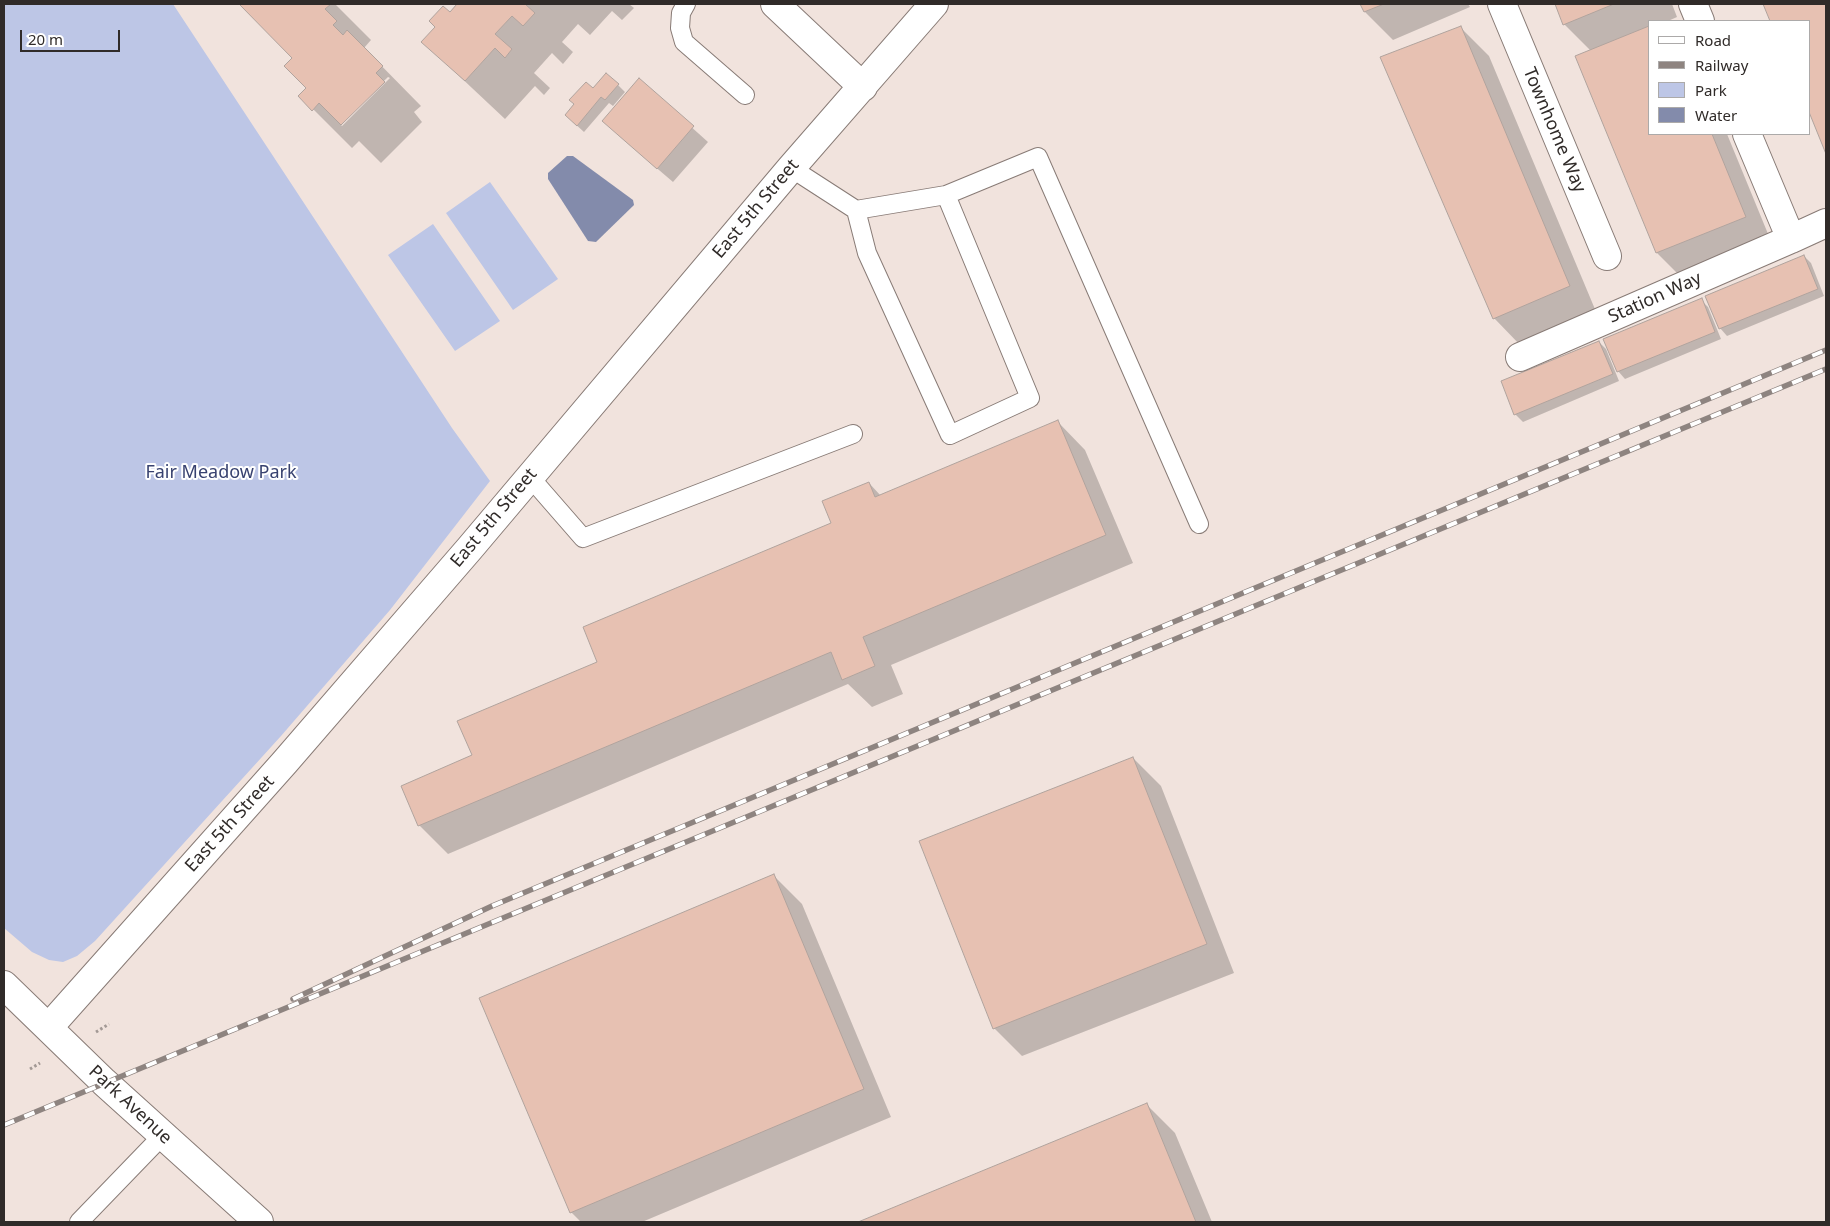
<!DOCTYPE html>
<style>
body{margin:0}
#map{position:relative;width:1830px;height:1226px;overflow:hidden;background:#f1e3dd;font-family:"Noto Sans",sans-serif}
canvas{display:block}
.frame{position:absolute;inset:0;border:5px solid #302b29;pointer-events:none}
.legend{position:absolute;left:1648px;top:20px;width:162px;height:115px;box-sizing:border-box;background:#fff;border:1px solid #acaaa9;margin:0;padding:6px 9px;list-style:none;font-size:15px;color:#302b29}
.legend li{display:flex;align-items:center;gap:10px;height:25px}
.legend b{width:25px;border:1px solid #acaaa9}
.scale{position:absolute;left:20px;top:30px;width:100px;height:22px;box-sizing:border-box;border:2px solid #302b29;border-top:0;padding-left:6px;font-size:15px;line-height:18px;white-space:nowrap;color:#302b29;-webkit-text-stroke:4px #fff;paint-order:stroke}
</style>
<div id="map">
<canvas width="1830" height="1226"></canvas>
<div class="frame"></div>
<ul class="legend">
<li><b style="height:6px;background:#fff"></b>Road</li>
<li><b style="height:6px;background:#8e8480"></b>Railway</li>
<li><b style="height:14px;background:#bdc6e6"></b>Park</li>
<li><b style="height:14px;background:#838bab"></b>Water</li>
</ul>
<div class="scale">20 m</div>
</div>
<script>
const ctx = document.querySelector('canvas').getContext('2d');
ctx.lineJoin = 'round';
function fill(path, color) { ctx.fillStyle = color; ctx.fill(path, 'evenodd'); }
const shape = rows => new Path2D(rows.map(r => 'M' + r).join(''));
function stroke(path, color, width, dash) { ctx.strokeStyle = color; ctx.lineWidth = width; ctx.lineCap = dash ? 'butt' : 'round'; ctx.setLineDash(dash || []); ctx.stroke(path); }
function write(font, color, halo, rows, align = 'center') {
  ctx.font = font + ' "Noto Sans",sans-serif'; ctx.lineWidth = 4; ctx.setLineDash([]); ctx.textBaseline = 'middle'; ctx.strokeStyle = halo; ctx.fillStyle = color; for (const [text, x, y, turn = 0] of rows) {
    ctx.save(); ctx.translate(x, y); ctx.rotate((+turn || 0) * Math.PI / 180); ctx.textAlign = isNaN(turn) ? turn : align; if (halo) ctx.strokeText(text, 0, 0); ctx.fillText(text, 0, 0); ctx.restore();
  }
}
fill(shape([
 [4,4,173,4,452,428,490,481,390,610,281,736,95,941,77,956,63,962,49,960,32,952,4,928],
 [490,182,558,279,513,310,446,213],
 [433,224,500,321,455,351,388,255]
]), '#bdc6e6');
fill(shape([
 [567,156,573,156,633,200,634,205,596,242,588,241,548,179,548,173]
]), '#838bab');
fill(shape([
 [244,4,335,4,371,40,364,48,421,106,414,112,422,122,381,163,359,141,352,148,300,96,308,88,294,58,242,5],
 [388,77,390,78,342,126,340,124],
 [457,4,629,4,634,8,622,20,612,11,590,35,578,24,562,42,573,52,563,64,552,53,534,73,550,88,544,95,535,86,505,119,423,42],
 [1362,4,1468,4,1470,7,1393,40,1365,12],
 [1556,4,1672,4,1677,17,1668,21,1649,21,1649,134,1727,134,1773,246,1685,281,1657,253,1577,56,1591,51,1564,24],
 [1764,4,1826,4,1826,151,1809,109,1809,21,1772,21],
 [1461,28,1489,56,1597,314,1522,347,1494,318],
 [639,80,708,142,673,182,618,135],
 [618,85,625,92,613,106,609,103,584,132,573,122,593,90],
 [1804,256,1811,263,1824,296,1727,336,1720,328],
 [1701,300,1708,307,1721,339,1625,379,1618,371],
 [1599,342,1606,349,1619,381,1523,422,1515,414,1502,382],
 [1057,421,1085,450,1133,563,891,665,903,694,872,707,848,684,448,854,419,825,403,786,474,756,599,662,833,523,869,483,881,496],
 [1133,758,1161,786,1234,973,1022,1056,994,1028],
 [774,876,802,904,891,1117,642,1222,581,1222,571,1212],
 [1147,1105,1175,1133,1212,1222,861,1222]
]), '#0003');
const building = shape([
 [242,4,331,4,325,9,337,21,333,25,343,35,347,30,383,66,376,73,385,82,341,125,319,103,312,111,298,96,306,88,284,66,292,58,240,5,242,4],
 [457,4,525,4,535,13,523,26,512,16,495,34,512,49,505,58,495,48,465,81,421,42,435,27,429,21,443,6,450,12,457,4],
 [1360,4,1384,4,1364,12,1360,4],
 [1555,4,1614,4,1563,25,1555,4],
 [1763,4,1826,4,1826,154,1809,112,1809,21,1770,21,1763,4],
 [1461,26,1570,286,1493,319,1380,57,1461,26],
 [1649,26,1649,134,1712,134,1746,217,1656,253,1575,56,1649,26],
 [606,73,619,84,605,100,601,97,577,126,565,115,574,104,569,100,586,82,593,88,606,73],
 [639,78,694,126,657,169,602,121,639,78],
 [1804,255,1818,289,1719,329,1705,296,1804,255],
 [1702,298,1715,332,1617,372,1603,339,1702,298],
 [1599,341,1613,374,1514,415,1501,381,1599,341],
 [1058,420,1106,535,863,637,875,666,842,680,831,652,418,826,401,786,472,755,457,721,597,662,583,627,831,523,822,501,869,482,875,497,1058,420],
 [1133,757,1207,944,993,1029,919,841,1133,757],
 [774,874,864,1089,570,1213,479,998,774,874],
 [1147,1103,1196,1222,858,1222,1147,1103]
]);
fill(building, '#e7c1b2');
stroke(building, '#b0a39d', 1);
const service = shape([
 [686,4,681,13,680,28,684,42,745,95],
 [791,168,856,210,946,195,1030,398,950,435,867,253,856,210],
 [946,195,1038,157,1199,524],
 [529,476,583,538,853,434],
 [79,1222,163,1135]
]);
const minor = shape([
 [775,4,863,87],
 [1502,4,1607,256],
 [1693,4,1700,21],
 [1747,134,1791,239,1826,223],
 [1520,357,1791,239],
 [49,1027,285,762,470,548,791,168,934,4]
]);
const secondary = shape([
 [4,985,104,1082,259,1222]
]);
stroke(service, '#887b76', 20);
stroke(minor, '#887b76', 30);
stroke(secondary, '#887b76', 30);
stroke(shape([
 [96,1032,109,1024],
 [30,1069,40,1063]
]), '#a39995', 3, [2.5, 2.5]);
stroke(service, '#fff', 18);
stroke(minor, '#fff', 28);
stroke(secondary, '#fff', 28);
const rail = shape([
 [293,999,492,906,1826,350],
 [4,1125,1826,369]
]);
stroke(rail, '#8e8480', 5.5);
stroke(rail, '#fff', 4, [11]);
write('18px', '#302b29', '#fff', [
 ["Townhome Way",1554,130,67],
 ["East 5th Street",756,209,-50],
 ["Station Way",1655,298,-24],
 ["East 5th Street",494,518,-50],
 ["East 5th Street",230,824,-48],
 ["Park Avenue",130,1105,43]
]);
write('18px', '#384270', '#fff', [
 ["Fair Meadow Park",221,473]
]);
</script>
